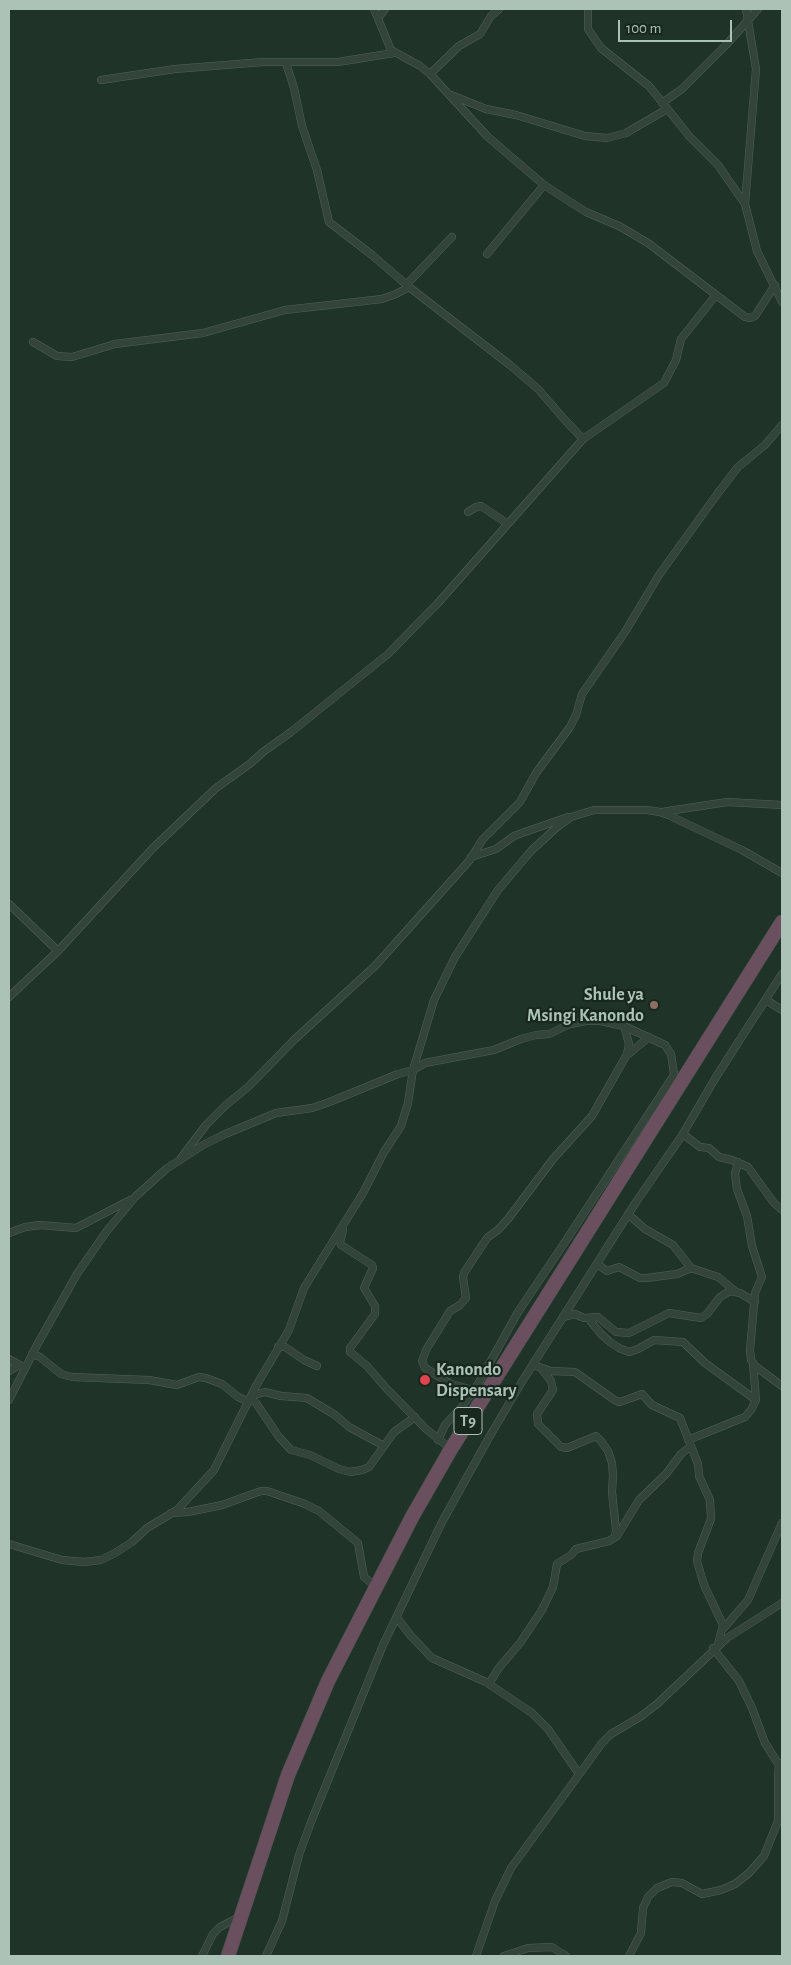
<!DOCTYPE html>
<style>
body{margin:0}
#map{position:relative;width:791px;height:1965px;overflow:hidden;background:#203328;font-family:"Alegreya Sans",sans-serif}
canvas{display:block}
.frame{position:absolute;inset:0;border:10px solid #acc2b6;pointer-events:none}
.scale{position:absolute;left:618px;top:20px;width:114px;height:22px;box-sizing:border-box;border:2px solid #acc2b6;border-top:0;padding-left:6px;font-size:15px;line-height:18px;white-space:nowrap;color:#acc2b6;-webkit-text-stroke:4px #18281f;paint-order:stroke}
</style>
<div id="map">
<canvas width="791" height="1965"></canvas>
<div class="frame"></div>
<div class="scale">100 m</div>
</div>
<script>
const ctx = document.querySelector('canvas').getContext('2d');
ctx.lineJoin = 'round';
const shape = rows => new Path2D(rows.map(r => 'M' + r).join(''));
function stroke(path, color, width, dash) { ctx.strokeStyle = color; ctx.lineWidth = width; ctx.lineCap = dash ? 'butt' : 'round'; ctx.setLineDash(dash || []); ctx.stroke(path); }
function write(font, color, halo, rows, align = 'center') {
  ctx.font = font + ' "Alegreya Sans",sans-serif'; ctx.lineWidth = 4.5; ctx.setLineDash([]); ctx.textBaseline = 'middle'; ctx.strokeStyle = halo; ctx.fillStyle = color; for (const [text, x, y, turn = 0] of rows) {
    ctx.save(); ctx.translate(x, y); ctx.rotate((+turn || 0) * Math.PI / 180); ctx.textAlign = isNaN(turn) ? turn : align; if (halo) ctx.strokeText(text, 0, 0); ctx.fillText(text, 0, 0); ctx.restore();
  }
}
const street = shape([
 [374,9,391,50,420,66,430,74,488,137,544,185,586,212,619,226,648,243,745,317,751,318,755,316,775,285],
 [588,9,588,29,601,48,649,86,690,137,718,165,745,204],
 [746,9,756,69,745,204,757,251,782,302],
 [379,17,385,9],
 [286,63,294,88,302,126,317,170,329,222,372,255,409,287,510,365,538,389,564,419,583,439],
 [430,74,459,46,480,34,491,16,499,9],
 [101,80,175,69,263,62,338,62,394,53],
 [451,95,486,109,516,115,585,136,607,138,626,133,667,109],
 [662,103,682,89,726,45,758,9],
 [487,254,544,185],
 [406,285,452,237],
 [33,342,57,356,72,357,115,344,203,333,285,310,382,299,396,294,409,287],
 [468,512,476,507,481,506,508,524],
 [662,812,727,802,782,805],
 [471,857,496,849,514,836,525,832,568,817],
 [9,904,58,951],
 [9,997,58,951,153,848,216,788,251,763,263,752,291,732,388,654,438,603,583,439,664,383,676,360,681,339,716,295],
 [766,1000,782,1010],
 [624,1026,629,1044,627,1054],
 [683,1134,700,1147,709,1148,719,1157,732,1160,748,1167,774,1203,782,1210],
 [181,1158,206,1125,226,1105,248,1087,295,1039,375,966,469,861,483,839,520,802,536,773,570,727,576,715,582,694,625,632,659,575,718,493,738,467,765,445,782,425],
 [738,1162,735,1174,737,1189,747,1216,752,1246,762,1277,755,1293,750,1350,751,1360,755,1366,782,1386],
 [628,1214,645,1229,673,1245,691,1268,718,1277,735,1291],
 [343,1230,340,1242,341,1245,372,1265,373,1268,364,1288,375,1306,375,1314,350,1348,350,1352,367,1366,386,1388,426,1429,451,1449],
 [9,1233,25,1227,40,1225,76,1228,130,1200],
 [597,1264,607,1271,619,1267,640,1278,647,1278,677,1274,691,1268],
 [563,1317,575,1314,584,1318,598,1317,616,1332,629,1333,669,1313,701,1318,707,1314,720,1297,730,1291,740,1293,755,1302],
 [588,1318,601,1334,610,1342,619,1348,629,1352,638,1349,654,1340,683,1342,705,1363,756,1400],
 [278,1347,285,1347,304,1360,317,1366],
 [32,1354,40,1357,61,1374,72,1377,149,1380,177,1385,199,1377,206,1378,222,1384,238,1397,248,1401],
 [9,1359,25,1368],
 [533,1365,551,1371,575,1372,616,1401,620,1402,642,1394,652,1405,680,1418,698,1464,699,1476,710,1500,711,1519,698,1553,697,1561,704,1585,723,1625,718,1644],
 [541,1368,551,1381,553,1390,537,1414,538,1424,561,1447,567,1448,596,1436,601,1441,608,1451,612,1463,613,1476,612,1492,616,1530,615,1537],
 [9,1371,19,1365],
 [473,1390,451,1384,425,1368,422,1361,426,1350,450,1311,460,1305,466,1298,463,1278,464,1273,483,1244,488,1237,498,1230,508,1219,553,1159,592,1116,626,1056,649,1037],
 [251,1396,265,1392,281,1396,307,1398,335,1415,349,1427,384,1446],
 [250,1398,256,1403,279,1437,291,1450,310,1455,339,1469,350,1472,362,1470,369,1467,394,1432,415,1417],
 [9,1400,37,1345,77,1274,106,1232,135,1197,166,1169,203,1145,223,1135,276,1113,312,1108,327,1103,398,1074,413,1070,425,1063,494,1050,521,1039,536,1035,549,1034,570,1024,586,1021,600,1021,624,1026,665,1045,671,1054,676,1087],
 [438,1440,445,1425,461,1408,478,1384,518,1312,567,1239,674,1075],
 [688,1440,745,1417,751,1410,756,1400,753,1364],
 [171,1513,188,1512,222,1505,261,1491,267,1491,305,1504,319,1511,358,1543,364,1577,375,1586],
 [9,1544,62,1560,84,1562,101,1560,115,1553,132,1542,147,1528,177,1510,214,1470,256,1386,289,1330,304,1288,363,1193,384,1152,401,1126,408,1103,413,1070,434,1000,455,957,498,890,531,851,556,828,571,817,594,810,647,810,660,812,668,815,742,850,782,873],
 [397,1618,411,1636,432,1658,486,1682,532,1713,548,1729,579,1774],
 [723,1629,748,1600,782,1523],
 [713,1648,739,1681,752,1708,765,1743,779,1765],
 [489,1684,498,1669,520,1643,542,1610,553,1587,557,1564,571,1555,576,1549,609,1541,617,1536,639,1500,666,1474,681,1454,691,1446],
 [202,1956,213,1934,220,1927,239,1917],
 [266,1956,282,1921,299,1855,311,1822,383,1645,442,1522,491,1434,523,1380,636,1202,681,1137,716,1077,782,974],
 [476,1956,495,1901,511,1868,602,1743,611,1734,640,1717,657,1704,727,1638,782,1603],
 [504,1956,528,1948,552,1947,566,1956],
 [629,1956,641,1933,643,1908,648,1897,657,1888,672,1882,682,1883,702,1894,721,1890,735,1884,749,1873,764,1856,778,1821,778,1775,779,1765,782,1763]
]);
const highway = shape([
 [228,1956,288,1775,328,1681,412,1517,451,1449,782,922]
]);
stroke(street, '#506358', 8);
stroke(highway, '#3d4f45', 15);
stroke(street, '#33443a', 7);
stroke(highway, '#6a505e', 14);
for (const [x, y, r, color] of [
 [654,1005,5,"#8d6e63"],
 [425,1380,6,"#e0444e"]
]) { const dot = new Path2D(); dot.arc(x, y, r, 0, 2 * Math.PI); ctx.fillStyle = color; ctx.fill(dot); stroke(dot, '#18281f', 2); }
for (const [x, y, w] of [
 [468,1421,28]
]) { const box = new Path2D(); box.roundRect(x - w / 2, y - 13.5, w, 27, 4); ctx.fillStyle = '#18281f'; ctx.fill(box); stroke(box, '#acc2b6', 1); }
write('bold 16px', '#acc2b6', null, [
 ["T9",468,1421]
]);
write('bold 18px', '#acc2b6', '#18281f', [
 ["Shule ya",644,995],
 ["Msingi Kanondo",644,1016],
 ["Kanondo",436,1370,"left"],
 ["Dispensary",436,1391,"left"]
], 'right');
</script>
